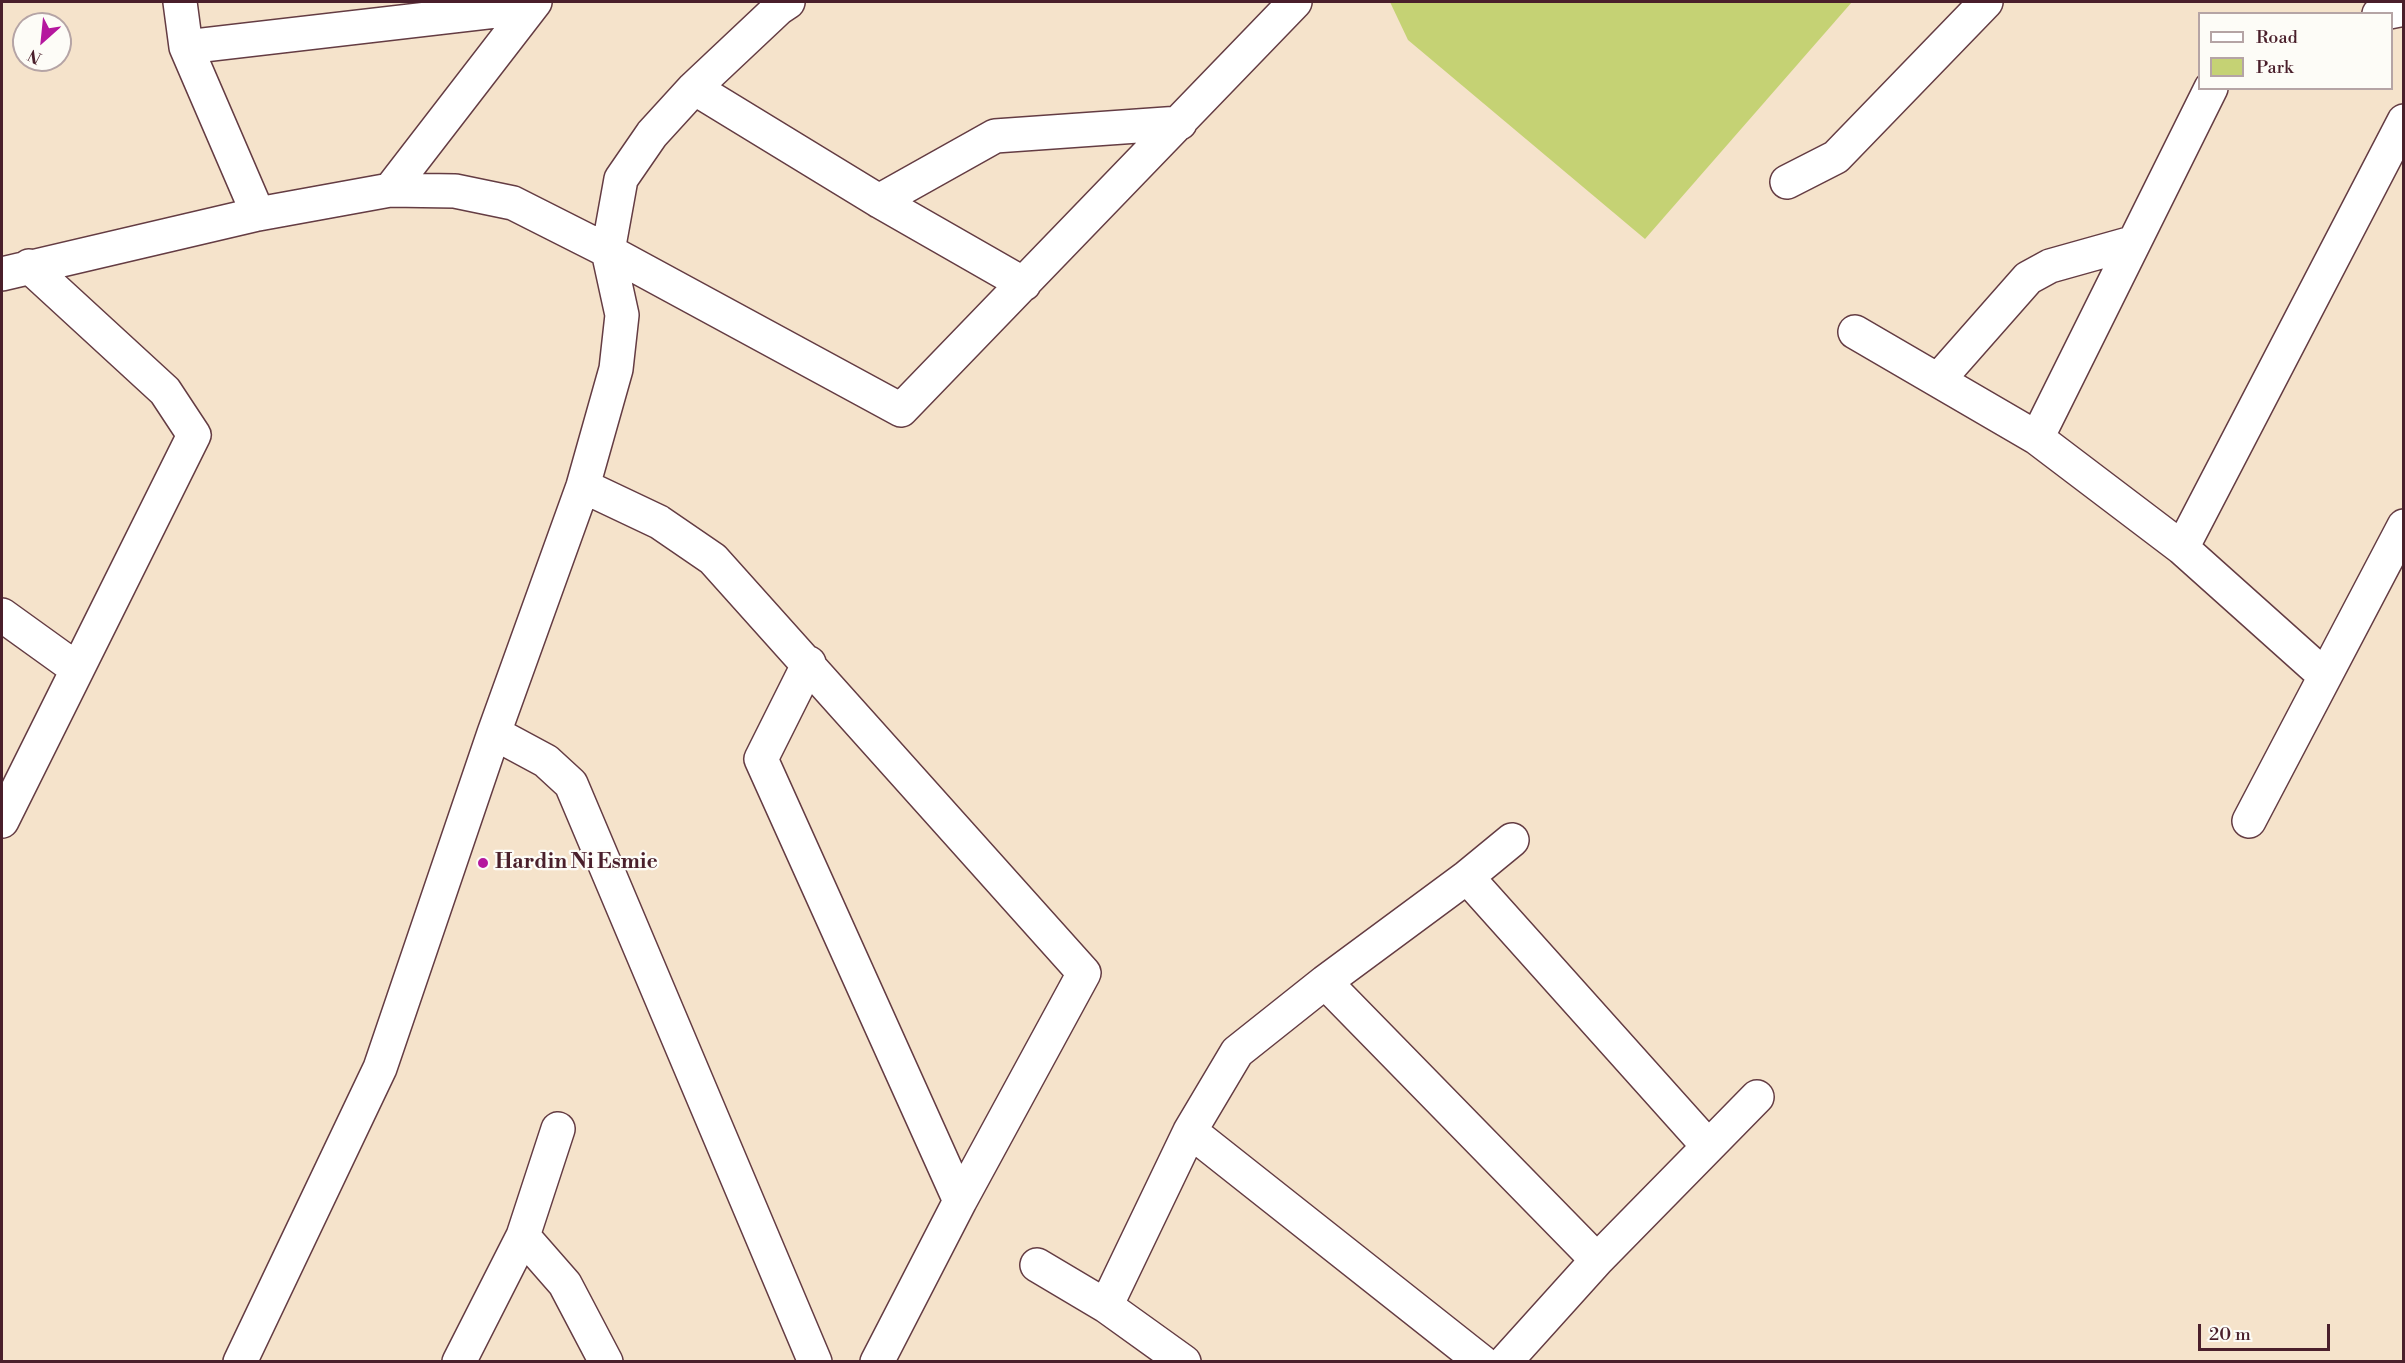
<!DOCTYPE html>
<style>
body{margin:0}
#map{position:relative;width:2405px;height:1363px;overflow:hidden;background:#f5e3cb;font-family:"Libre Bodoni",serif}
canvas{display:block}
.frame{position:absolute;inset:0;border:3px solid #4a1f2b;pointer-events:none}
.legend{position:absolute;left:2198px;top:12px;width:195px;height:78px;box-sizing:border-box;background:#fdfcf7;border:2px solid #b5a4a5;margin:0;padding:8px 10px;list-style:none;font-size:18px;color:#4a1f2b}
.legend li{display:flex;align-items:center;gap:12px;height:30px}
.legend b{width:30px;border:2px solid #b5a4a5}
.north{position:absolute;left:12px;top:12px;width:60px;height:60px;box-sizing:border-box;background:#fdfcf7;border:2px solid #b5a4a5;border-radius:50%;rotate:207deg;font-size:16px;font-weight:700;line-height:24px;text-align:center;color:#4a1f2b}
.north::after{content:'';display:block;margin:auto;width:21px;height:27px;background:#b5179e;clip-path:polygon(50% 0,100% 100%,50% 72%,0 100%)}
.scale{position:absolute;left:2198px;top:1324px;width:132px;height:27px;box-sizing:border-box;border:3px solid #4a1f2b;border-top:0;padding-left:8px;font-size:18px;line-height:21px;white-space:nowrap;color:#4a1f2b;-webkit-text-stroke:4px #fdfcf7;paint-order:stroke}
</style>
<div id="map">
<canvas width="2405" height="1363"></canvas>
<div class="frame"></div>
<ul class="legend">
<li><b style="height:8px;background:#fff"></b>Road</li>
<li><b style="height:16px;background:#c5d274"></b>Park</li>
</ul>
<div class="north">N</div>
<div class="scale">20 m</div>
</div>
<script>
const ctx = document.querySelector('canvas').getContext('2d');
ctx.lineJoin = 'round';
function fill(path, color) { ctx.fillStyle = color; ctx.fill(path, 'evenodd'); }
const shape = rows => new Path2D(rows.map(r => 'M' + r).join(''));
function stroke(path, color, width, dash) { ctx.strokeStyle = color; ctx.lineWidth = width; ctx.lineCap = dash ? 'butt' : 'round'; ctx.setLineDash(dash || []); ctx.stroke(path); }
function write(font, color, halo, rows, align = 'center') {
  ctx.font = font + ' "Libre Bodoni",serif'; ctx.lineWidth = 4.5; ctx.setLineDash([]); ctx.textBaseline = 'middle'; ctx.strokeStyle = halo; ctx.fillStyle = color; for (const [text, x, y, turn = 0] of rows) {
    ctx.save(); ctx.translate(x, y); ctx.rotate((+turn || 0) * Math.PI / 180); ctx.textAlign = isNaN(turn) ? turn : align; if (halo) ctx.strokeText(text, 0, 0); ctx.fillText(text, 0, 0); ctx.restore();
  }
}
fill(shape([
 [1390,2,1852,2,1645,239,1408,40]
]), '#c5d274');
const minor = shape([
 [180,2,186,47,258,214],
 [2379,14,2404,9],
 [186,47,530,7],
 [694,88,879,201,1024,284],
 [1787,182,1836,157,1986,2],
 [390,190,535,2],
 [879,201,995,136,1180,123],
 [2,274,258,214,390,190,455,191,513,203,608,251,901,410,1295,2],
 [1855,332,2037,438,2182,548,2325,676],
 [1939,379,2028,278,2050,266,2132,243],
 [2037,438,2211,88],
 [583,486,659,522,713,559,1084,973,960,1201,877,1362],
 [2182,548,2404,121],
 [2,615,77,669],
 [809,663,761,759,960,1201],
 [494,733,546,761,571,784,815,1362],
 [2,821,194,435,165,391,29,266],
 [2249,821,2404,526],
 [1467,877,1708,1146],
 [1325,982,1597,1260],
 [1190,1131,1482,1362],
 [523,1236,565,1284,606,1362],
 [1037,1265,1106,1306,1184,1362],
 [1106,1306,1190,1131,1237,1052,1325,982,1467,877,1512,840],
 [240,1362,380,1068,494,733,583,486,616,369,622,315,608,251,621,179,652,134,694,88,779,8,788,2],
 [459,1362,523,1236,558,1129],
 [1505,1362,1597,1260,1757,1097]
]);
stroke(minor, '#643c43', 36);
stroke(minor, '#fff', 33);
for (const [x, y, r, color] of [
 [483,863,6,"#b5179e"]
]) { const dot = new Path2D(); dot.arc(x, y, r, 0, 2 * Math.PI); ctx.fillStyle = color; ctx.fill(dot); stroke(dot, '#fdfcf7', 2); }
write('bold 21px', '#4a1f2b', '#fdfcf7', [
 ["Hardin Ni Esmie",495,863]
], 'left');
</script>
